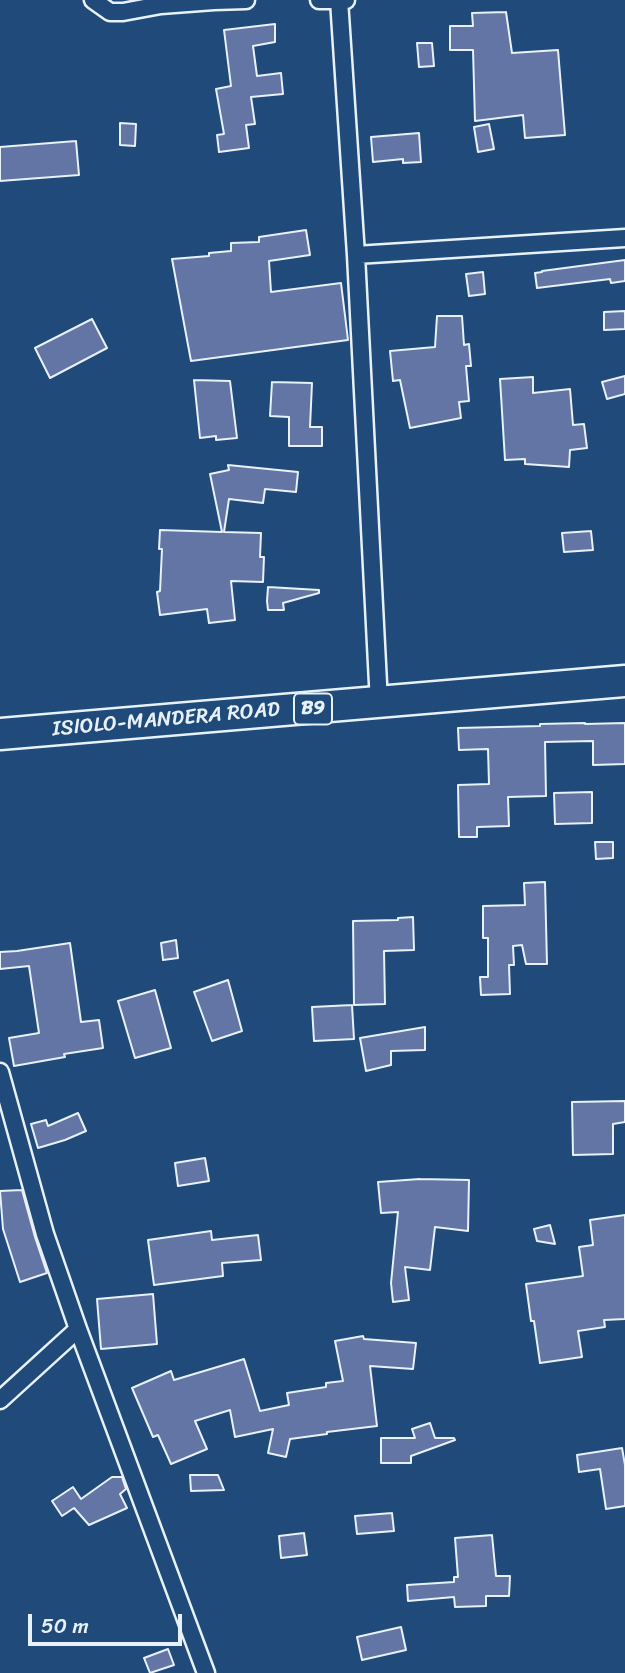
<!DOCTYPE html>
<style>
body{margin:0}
#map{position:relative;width:625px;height:1673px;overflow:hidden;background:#1f4a7a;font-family:Sriracha,sans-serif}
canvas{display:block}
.scale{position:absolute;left:28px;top:1614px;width:154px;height:32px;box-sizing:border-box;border:4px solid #e8f1f8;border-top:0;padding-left:9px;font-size:21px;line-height:24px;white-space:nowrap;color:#e8f1f8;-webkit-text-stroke:5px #1f4a7a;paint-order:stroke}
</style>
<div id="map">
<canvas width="625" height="1673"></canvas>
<div class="scale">50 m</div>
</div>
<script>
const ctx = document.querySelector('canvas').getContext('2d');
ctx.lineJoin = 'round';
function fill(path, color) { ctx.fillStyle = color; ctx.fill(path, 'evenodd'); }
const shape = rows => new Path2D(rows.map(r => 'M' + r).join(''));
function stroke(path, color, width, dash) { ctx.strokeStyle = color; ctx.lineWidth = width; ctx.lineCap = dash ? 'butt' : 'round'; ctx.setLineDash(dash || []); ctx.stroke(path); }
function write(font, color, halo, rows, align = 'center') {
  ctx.font = font + ' Sriracha,sans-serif'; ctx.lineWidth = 5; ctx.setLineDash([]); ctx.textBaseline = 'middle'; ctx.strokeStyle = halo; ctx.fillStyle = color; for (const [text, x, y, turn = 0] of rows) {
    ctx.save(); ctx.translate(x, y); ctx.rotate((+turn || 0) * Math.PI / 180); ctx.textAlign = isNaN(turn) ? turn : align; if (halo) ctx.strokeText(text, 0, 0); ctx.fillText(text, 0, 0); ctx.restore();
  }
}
const building = shape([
 [506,12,512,53,558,50,565,135,525,138,523,115,475,121,473,50,450,50,450,26,473,26,472,13,506,12],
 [275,24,275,42,253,46,257,76,281,73,283,94,251,97,255,124,246,125,249,148,219,152,217,135,224,134,216,89,231,86,224,30,275,24],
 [417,43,432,43,434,66,419,67,417,43],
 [120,123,136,124,135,146,120,145,120,123],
 [489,124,494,149,478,152,474,127,489,124],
 [419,133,421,162,403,163,403,159,373,162,371,137,419,133],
 [76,141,79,175,0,181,0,147,76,141],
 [306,230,310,255,269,261,271,292,341,283,348,340,191,361,172,259,209,256,209,253,231,251,231,243,259,242,259,237,306,230],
 [625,260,625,281,611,283,610,279,537,288,535,273,542,272,542,271,625,260],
 [483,272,485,294,469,296,466,274,483,272],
 [625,311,625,329,604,330,604,312,625,311],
 [437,316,462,316,464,345,469,344,471,366,466,366,469,401,459,402,461,418,410,428,400,380,393,381,390,351,435,347,437,316],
 [92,319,107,348,50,378,35,348,92,319],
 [625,376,625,394,607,399,602,382,625,376],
 [533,377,533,393,570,389,573,425,584,424,587,448,570,450,569,467,525,464,525,459,505,460,500,379,533,377],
 [194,380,230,381,237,438,216,440,216,436,200,438,194,380],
 [272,382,312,383,310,427,322,427,322,446,289,446,289,417,270,416,272,382],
 [228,465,298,472,296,492,265,489,263,503,229,499,224,532,261,533,260,557,264,557,263,582,231,581,235,620,209,623,207,609,160,615,157,592,160,591,162,549,159,549,160,530,222,532,210,474,229,470,228,465],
 [591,531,593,550,564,552,562,533,591,531],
 [268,587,319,590,319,593,283,603,284,610,268,610,267,601,268,587],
 [585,723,585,724,625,723,625,764,593,765,593,741,545,742,546,796,508,797,509,826,477,827,477,837,459,837,458,785,489,784,488,749,459,750,458,728,540,726,540,724,585,723],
 [592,792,592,823,555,824,554,793,592,792],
 [595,842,613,842,613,858,596,859,595,842],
 [545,882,547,964,526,964,522,945,513,946,514,965,509,965,510,994,481,995,480,977,488,977,488,938,483,938,483,906,525,905,524,883,545,882],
 [413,917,414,950,384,951,385,1004,354,1005,353,921,398,920,398,918,413,917],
 [176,940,178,958,163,960,161,943,176,940],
 [70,943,81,1022,99,1020,103,1048,64,1054,65,1057,14,1066,9,1038,39,1033,29,966,0,969,0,952,17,951,70,943],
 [228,980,242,1031,212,1041,194,992,228,980],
 [155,990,171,1048,135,1058,118,1001,155,990],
 [352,1005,354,1039,314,1041,312,1007,352,1005],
 [425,1027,425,1050,391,1051,391,1065,366,1071,360,1038,425,1027],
 [625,1101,625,1122,613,1124,613,1154,573,1155,572,1102,625,1101],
 [78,1113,86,1131,65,1140,38,1148,31,1124,46,1120,48,1126,78,1113],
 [205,1158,209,1181,178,1186,175,1163,205,1158],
 [420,1179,469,1180,468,1231,435,1227,430,1270,405,1267,409,1300,393,1302,391,1283,398,1212,381,1213,378,1182,420,1179],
 [22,1190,35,1237,47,1273,20,1282,3,1229,0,1191,22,1190],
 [625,1215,625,1319,604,1320,605,1327,578,1331,582,1357,540,1363,534,1321,531,1321,526,1284,583,1276,579,1247,593,1245,590,1220,625,1215],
 [550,1225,555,1244,537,1241,534,1229,550,1225],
 [211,1231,212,1240,258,1235,261,1260,222,1263,223,1276,154,1285,148,1240,211,1231],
 [153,1294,157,1344,101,1349,97,1299,153,1294],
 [363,1336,364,1339,416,1343,413,1369,370,1366,377,1426,327,1432,327,1434,290,1439,286,1457,268,1453,273,1429,235,1437,230,1410,195,1421,207,1449,171,1464,158,1435,153,1437,132,1388,171,1371,174,1380,244,1359,260,1411,289,1405,287,1393,326,1387,326,1383,343,1381,335,1341,363,1336],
 [430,1423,435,1438,454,1438,455,1440,411,1456,411,1463,381,1463,381,1438,415,1438,412,1429,430,1423],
 [622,1448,625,1465,625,1506,606,1509,600,1469,579,1472,577,1455,622,1448],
 [190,1475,218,1475,224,1490,191,1491,190,1475],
 [112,1477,122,1477,126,1489,120,1494,127,1508,89,1525,74,1508,62,1516,52,1501,73,1487,81,1499,112,1477],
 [392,1513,394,1531,357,1534,355,1516,392,1513],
 [304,1533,307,1555,281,1558,279,1536,304,1533],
 [492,1535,496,1576,510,1576,509,1596,486,1596,486,1606,455,1607,454,1597,408,1601,407,1585,454,1582,454,1577,458,1577,455,1538,492,1535],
 [401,1627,406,1650,362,1660,357,1637,401,1627],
 [168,1649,174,1665,150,1673,144,1658,168,1649]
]);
fill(building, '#6375a4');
stroke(building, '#e8f1f8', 2);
const street = shape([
 [93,0,110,12,123,12,161,5,214,1,246,0],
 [319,0,346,0],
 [339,0,356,255,379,703],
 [356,255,625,238],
 [0,1072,45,1234,78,1329,206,1673],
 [0,1400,78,1329]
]);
const highway = shape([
 [0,734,625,681]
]);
stroke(street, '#e8f1f8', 21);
stroke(highway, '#e8f1f8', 35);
stroke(street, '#1f4a7a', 16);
stroke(highway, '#1f4a7a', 30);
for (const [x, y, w] of [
 [313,709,38]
]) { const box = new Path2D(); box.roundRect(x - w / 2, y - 15.5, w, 31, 5); ctx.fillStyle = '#1f4a7a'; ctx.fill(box); stroke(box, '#e8f1f8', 2); }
write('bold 19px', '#e8f1f8', null, [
 ["B9",313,709]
]);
write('21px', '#e8f1f8', '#1f4a7a', [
 ["ISIOLO-MANDERA ROAD",166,720,-5]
]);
</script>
